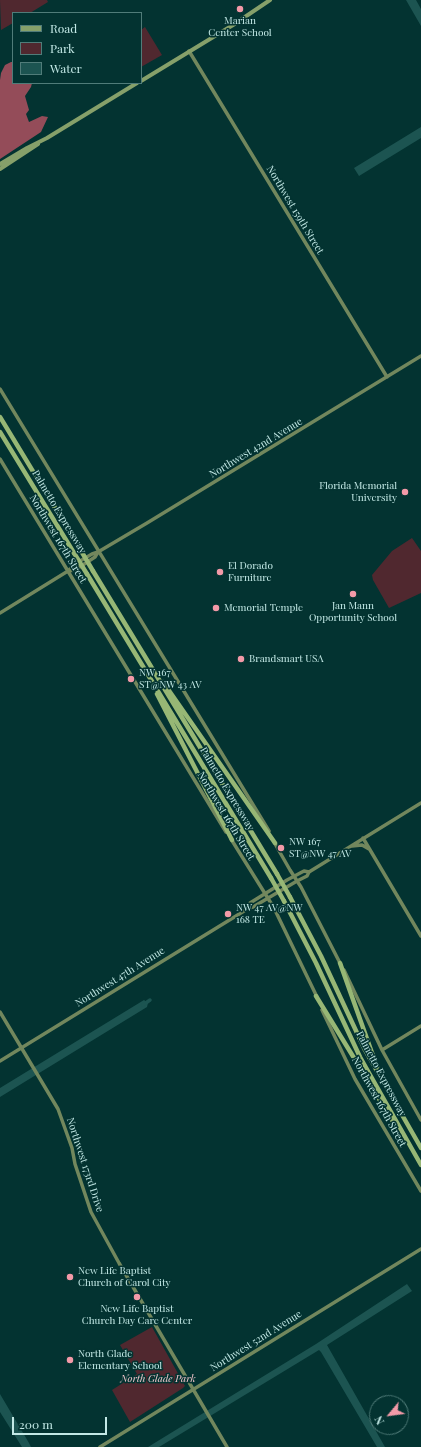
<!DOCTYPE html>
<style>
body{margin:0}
#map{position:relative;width:421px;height:1447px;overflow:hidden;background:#033331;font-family:"Playfair Display",serif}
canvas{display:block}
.legend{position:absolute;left:12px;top:12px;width:130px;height:72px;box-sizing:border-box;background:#033331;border:1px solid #507c79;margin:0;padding:5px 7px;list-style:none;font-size:12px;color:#c3e9e6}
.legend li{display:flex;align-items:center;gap:8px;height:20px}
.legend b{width:20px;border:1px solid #507c79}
.north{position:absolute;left:369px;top:1395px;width:40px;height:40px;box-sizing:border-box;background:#033331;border:1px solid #507c79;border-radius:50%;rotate:241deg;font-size:11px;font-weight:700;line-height:16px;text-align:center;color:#c3e9e6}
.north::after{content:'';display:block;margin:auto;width:14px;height:18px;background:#f39aa8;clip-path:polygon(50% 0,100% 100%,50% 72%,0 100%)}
.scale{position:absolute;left:12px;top:1417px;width:95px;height:18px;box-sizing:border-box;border:2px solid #c3e9e6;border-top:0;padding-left:5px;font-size:12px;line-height:14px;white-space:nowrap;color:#c3e9e6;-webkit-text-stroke:3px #033331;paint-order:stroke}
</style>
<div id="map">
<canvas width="421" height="1447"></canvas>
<ul class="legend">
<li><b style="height:5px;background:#86a06a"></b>Road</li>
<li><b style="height:11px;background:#50282f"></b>Park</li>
<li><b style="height:11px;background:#1c5451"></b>Water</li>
</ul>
<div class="north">N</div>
<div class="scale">200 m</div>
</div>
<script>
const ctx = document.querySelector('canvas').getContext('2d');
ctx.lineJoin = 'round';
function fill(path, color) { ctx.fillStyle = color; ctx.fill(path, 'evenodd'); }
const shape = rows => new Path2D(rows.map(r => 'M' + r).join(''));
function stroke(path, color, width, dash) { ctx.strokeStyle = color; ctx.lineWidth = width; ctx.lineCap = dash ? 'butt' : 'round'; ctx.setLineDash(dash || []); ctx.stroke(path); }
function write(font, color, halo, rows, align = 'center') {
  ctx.font = font + ' "Playfair Display",serif'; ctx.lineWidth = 3; ctx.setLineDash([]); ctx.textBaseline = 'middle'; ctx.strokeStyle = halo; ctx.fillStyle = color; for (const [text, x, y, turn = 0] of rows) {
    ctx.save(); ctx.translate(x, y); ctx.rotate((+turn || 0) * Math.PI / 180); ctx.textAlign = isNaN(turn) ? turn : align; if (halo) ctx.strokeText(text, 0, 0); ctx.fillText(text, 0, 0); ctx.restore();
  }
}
fill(shape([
 [0,0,47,0,48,2,30,13,13,13,13,23,1,30],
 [145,27,162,55,141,67,141,30],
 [412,538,421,551,421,593,389,608,373,580,372,575,392,551],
 [152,1327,185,1386,183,1388,130,1422,112,1390,137,1374,120,1345]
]), '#50282f');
fill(shape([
 [11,62,13,62,13,83,32,83,31,87,25,96,29,110,26,114,29,122,42,116,48,117,41,132,0,159,0,80,1,73,5,65]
]), '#944c59');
fill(shape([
 [406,0,416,0,421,9,421,26],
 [421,127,421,138,359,176,354,168],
 [144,1000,148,1003,147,1007,0,1097,0,1088],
 [407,1284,412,1291,327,1345,385,1447,377,1447,321,1352,319,1350,159,1447,148,1447,316,1344],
 [0,1394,29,1443,31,1447,22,1447,0,1412]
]), '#1c5451');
stroke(shape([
 [143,1005,150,1000]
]), '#1c5451', 3.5);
stroke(shape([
 [189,51,387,377],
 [0,389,269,831],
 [0,459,226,832],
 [68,571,75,570,95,557,98,552],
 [0,613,68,571,75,564,92,554,98,552,147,523,421,356],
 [363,838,421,936],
 [231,839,274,908,317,997],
 [274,842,290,870,301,887,341,965],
 [352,846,362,845,369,849],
 [249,908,250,903,287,880,304,871,309,872],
 [344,970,382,1050,421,1120],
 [322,1010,355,1079,421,1191],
 [0,1012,58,1109,72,1148,75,1164,91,1212,119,1263,227,1447],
 [382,1050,421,1026],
 [0,1061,249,908,253,907,297,881,307,876,309,872,421,803],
 [100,1447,421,1249]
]), '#72875d', 3.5);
stroke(shape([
 [141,81,233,25,270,0],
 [0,164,27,148,47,138,137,83],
 [0,169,38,144]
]), '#86a06a', 4);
stroke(shape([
 [0,417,80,549],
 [0,432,74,553],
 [93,571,277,874],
 [87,574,271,878],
 [163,682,275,843],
 [157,694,232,840],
 [290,897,321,956,365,1050,421,1148],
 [284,901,316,963,360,1057,421,1165],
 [340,963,377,1067],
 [316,996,392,1120]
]), '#97b775', 4.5);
stroke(shape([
 [80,549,93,571],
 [74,553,87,574],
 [277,874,290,897],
 [271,878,284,901]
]), '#97b775', 4.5);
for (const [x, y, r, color] of [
 [240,9,4,"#f39aa8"],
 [405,492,4,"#f39aa8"],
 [220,572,4,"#f39aa8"],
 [353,594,4,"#f39aa8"],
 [216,608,4,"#f39aa8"],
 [241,659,4,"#f39aa8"],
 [131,679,4,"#f39aa8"],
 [281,848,4,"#f39aa8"],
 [228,914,4,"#f39aa8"],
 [70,1277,4,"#f39aa8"],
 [137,1297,4,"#f39aa8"],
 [70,1360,4,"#f39aa8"]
]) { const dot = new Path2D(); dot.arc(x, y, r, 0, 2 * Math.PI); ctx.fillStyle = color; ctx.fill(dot); stroke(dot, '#033331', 1.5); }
write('10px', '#c3e9e6', '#033331', [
 ["Marian",240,21,"center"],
 ["Center School",240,33,"center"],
 ["Florida Memorial",397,486,"right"],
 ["University",397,498,"right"],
 ["El Dorado",228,566],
 ["Furniture",228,578],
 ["Jan Mann",353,606,"center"],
 ["Opportunity School",353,618,"center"],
 ["Memorial Temple",224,608],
 ["Brandsmart USA",249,659],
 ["NW 167",139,673],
 ["ST@NW 43 AV",139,685],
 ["NW 167",289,842],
 ["ST@NW 47 AV",289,854],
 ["NW 47 AV@NW",236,908],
 ["168 TE",236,920],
 ["New Life Baptist",78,1271],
 ["Church of Carol City",78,1283],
 ["New Life Baptist",137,1309,"center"],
 ["Church Day Care Center",137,1321,"center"],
 ["North Glade",78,1354],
 ["Elementary School",78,1366]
], 'left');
write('10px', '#c3e9e6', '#033331', [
 ["Northwest 159th Street",295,210,59],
 ["Northwest 42nd Avenue",256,448,-31],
 ["Palmetto Expressway",59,512,59],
 ["Northwest 167th Street",58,539,59],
 ["Palmetto Expressway",227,789,59],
 ["Northwest 167th Street",226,816,59],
 ["Northwest 47th Avenue",120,977,-32],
 ["Palmetto Expressway",381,1074,62],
 ["Northwest 167th Street",379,1102,61],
 ["Northwest 173rd Drive",85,1165,72],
 ["Northwest 52nd Avenue",256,1341,-32]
]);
write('italic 10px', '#f3c7cd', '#033331', [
 ["North Glade Park",158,1379]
]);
</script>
